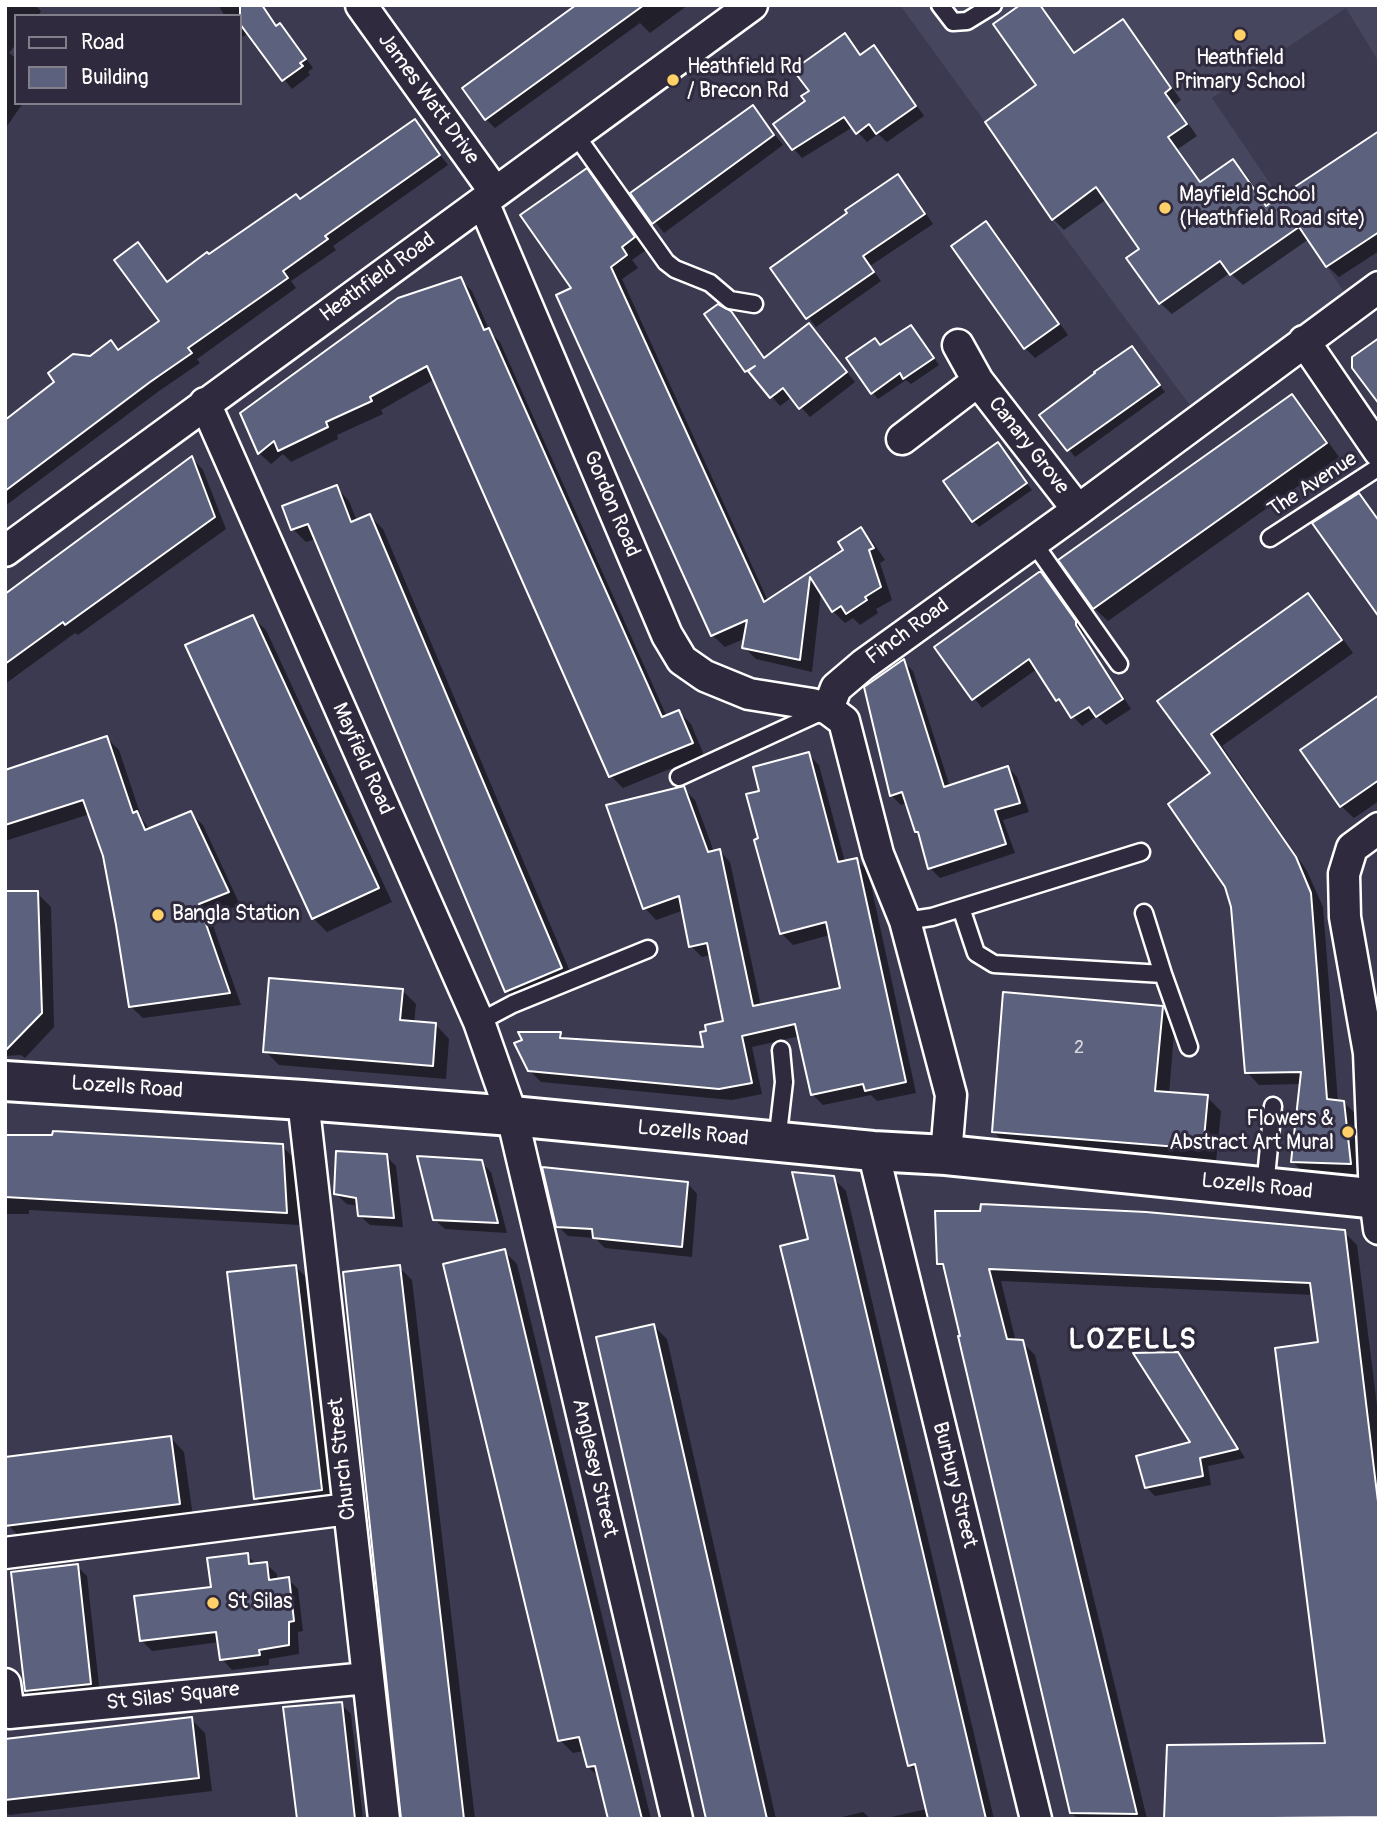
<!DOCTYPE html>
<style>
body{margin:0}
#map{position:relative;width:1384px;height:1824px;overflow:hidden;background:#3c3a50;font-family:Pangolin,sans-serif}
canvas{display:block}
.frame{position:absolute;inset:0;border:7px solid #fff;pointer-events:none}
.legend{position:absolute;left:14px;top:14px;width:228px;height:91px;box-sizing:border-box;background:#2f2a3d;border:2px solid #827f8b;margin:0;padding:9px 12px;list-style:none;font-size:21px;color:#fff}
.legend li{display:flex;align-items:center;gap:14px;height:35px}
.legend b{width:35px;border:2px solid #827f8b}
</style>
<div id="map">
<canvas width="1384" height="1824"></canvas>
<div class="frame"></div>
<ul class="legend">
<li><b style="height:9px;background:#2f2a3d"></b>Road</li>
<li><b style="height:19px;background:#5c617d"></b>Building</li>
</ul>
</div>
<script>
const ctx = document.querySelector('canvas').getContext('2d');
ctx.lineJoin = 'round';
function fill(path, color) { ctx.fillStyle = color; ctx.fill(path, 'evenodd'); }
const shape = rows => new Path2D(rows.map(r => 'M' + r).join(''));
function stroke(path, color, width, dash) { ctx.strokeStyle = color; ctx.lineWidth = width; ctx.lineCap = dash ? 'butt' : 'round'; ctx.setLineDash(dash || []); ctx.stroke(path); }
function write(font, color, halo, rows, align = 'center') {
  ctx.font = font + ' Pangolin,sans-serif'; ctx.lineWidth = 6; ctx.setLineDash([]); ctx.textBaseline = 'middle'; ctx.strokeStyle = halo; ctx.fillStyle = color; for (const [text, x, y, turn = 0] of rows) {
    ctx.save(); ctx.translate(x, y); ctx.rotate((+turn || 0) * Math.PI / 180); ctx.textAlign = isNaN(turn) ? turn : align; if (halo) ctx.strokeText(text, 0, 0); ctx.fillText(text, 0, 0); ctx.restore();
  }
}
fill(shape([
 [900,5,1379,5,1379,62,1346,8,1212,98,1344,292,1192,408,1052,220,985,122]
]), '#46465e');
fill(shape([
 [5,5,35,5,41,11,38,16,16,16,16,44,9,53,16,58,16,103,23,103,5,129],
 [218,5,259,5,278,27,280,26,288,34,313,68,308,72,310,75,292,89,248,33,243,37,240,33,240,16,225,16],
 [579,5,688,5,650,33,640,23,495,128,486,119],
 [1023,5,1040,5,1076,54,1123,21,1134,33,1181,100,1175,105,1197,136,1178,149,1202,183,1233,161,1244,172,1268,206,1379,133,1379,251,1339,277,1327,266,1309,239,1243,285,1230,273,1172,314,1160,303,1142,249,1107,199,1064,230,1053,219,1039,86],
 [845,36,862,56,874,48,883,57,924,116,887,142,878,134,867,142,853,127,802,158,793,148,807,102],
 [753,107,783,145,664,233,632,193],
 [414,122,448,165,333,246,336,250,291,281,296,288,197,359,200,363,159,391,5,506,5,492,158,378,156,375,5,488,5,417,8,420,110,342,120,352,161,321,138,244,169,283,209,256,301,201],
 [586,171,599,183,646,250,632,260,638,268,622,279,768,601,846,550,861,529,873,542,885,560,880,563,892,600,876,609,878,613,860,625,853,618,845,623,833,611,821,592,812,672,756,659,744,647,746,638,725,647,712,635,574,289],
 [898,176,907,185,933,224,870,266,881,281,816,327,772,268],
 [986,223,996,233,1068,335,1035,358,1025,348],
 [460,279,472,291,490,332,500,342,667,717,679,712,691,724,704,755,623,788,611,776,435,379,381,410,383,414,337,435,338,439,291,462,283,454,271,464,259,453],
 [730,312,740,322,766,359,809,325,855,382,810,417,792,397,780,406,757,379,746,371],
 [917,334,939,365,911,384,906,380,878,399,872,392,881,347],
 [1132,348,1165,392,1075,457,1042,415],
 [1292,396,1305,410,1339,457,1108,621,1094,608],
 [998,445,1032,490,979,527,973,520],
 [192,458,203,470,226,529,78,635,75,633,5,684,5,596],
 [336,487,349,501,357,521,370,516,383,529,574,981,520,1004,507,991,316,539,306,542,293,529],
 [1041,574,1050,583,1084,632,1084,636,1131,709,1106,725,1097,716,1082,726,1057,699,1037,669,982,708,936,648],
 [1308,595,1320,607,1353,653,1222,746,1307,871,1323,907,1338,1102,1343,1102,1356,1114,1363,1175,1305,1174,1293,1162,1301,1084,1259,1085,1247,1072,1233,907,1212,774,1160,701],
 [252,617,266,630,392,902,327,932,313,918],
 [903,661,913,671,950,787,1008,767,1017,777,1029,812,1003,820,1015,853,940,878,930,868,921,836,916,832,907,803,901,805,891,795],
 [1379,697,1379,801,1354,818,1341,806],
 [107,738,119,750,142,819,150,830,190,813,203,825,240,905,210,917,241,1005,143,1018,130,1006,104,856,90,814,5,841,5,772],
 [808,754,819,765,845,862,856,860,868,871,916,1093,877,1101,871,1095,823,1105,812,1094,800,1036,752,1047,762,1094,732,1100,541,1082,529,1070,560,1034,566,1040,705,1048,725,1022,711,955,702,957,691,946,684,910,656,920,645,908,608,806,683,788,695,800,714,852,719,850,730,862,761,1006,842,989,830,935,793,945,782,934,756,841,760,840,762,792],
 [5,893,37,893,51,907,54,1027,25,1058,21,1055,5,1056],
 [402,990,416,1004,414,1023,436,1025,449,1039,446,1079,279,1065,265,1051],
 [1162,1008,1175,1021,1169,1094,1207,1097,1221,1111,1216,1162,1007,1145,993,1131],
 [5,1136,282,1146,295,1159,300,1225,29,1210,29,1214,5,1214],
 [386,1156,396,1166,403,1227,370,1225,359,1215,358,1206,347,1204,336,1194],
 [481,1162,491,1172,507,1233,445,1229,434,1219],
 [833,1178,846,1191,994,1819,882,1819,927,1809,919,1774,910,1765,810,1240],
 [687,1183,697,1194,692,1257,605,1248,595,1238,568,1236,558,1226],
 [1344,1232,1357,1245,1379,1422,1379,1819,1166,1818,1327,1745,1320,1344,1314,1295,1001,1281,1016,1342,1022,1342,1035,1355,1147,1819,1078,1819,1071,1812,946,1271,938,1263],
 [504,1251,517,1264,651,1819,609,1819,600,1778,588,1767,584,1751,573,1753,560,1740],
 [296,1267,309,1280,334,1503,270,1511,256,1498],
 [399,1267,412,1280,475,1819,403,1819],
 [654,1326,667,1339,776,1819,708,1819],
 [1177,1354,1186,1363,1245,1458,1208,1466,1211,1485,1155,1496,1146,1487,1193,1443],
 [171,1438,184,1452,193,1517,22,1539,8,1525],
 [247,1555,257,1565,266,1564,277,1574,277,1580,288,1579,298,1589,303,1631,298,1632,299,1654,269,1659,269,1665,232,1670,222,1659,220,1642,152,1651,142,1641,213,1588],
 [77,1566,87,1576,100,1694,37,1701,26,1690],
 [341,1704,351,1714,363,1819,299,1819],
 [191,1719,205,1733,212,1791,9,1815,5,1811,5,1741],
 [863,1812,871,1819,834,1819]
]), '#0007');
const building = shape([
 [240,5,262,5,276,26,280,23,306,59,300,63,303,66,282,81,240,24,240,5],
 [576,5,644,5,485,120,462,88,576,5],
 [1020,5,1040,5,1074,53,1123,19,1171,88,1165,93,1187,124,1168,137,1200,182,1233,159,1266,206,1379,131,1379,232,1326,267,1299,227,1230,275,1220,261,1159,304,1126,258,1139,249,1096,187,1052,220,985,122,1036,85,993,24,1020,5],
 [845,33,860,55,874,45,916,106,876,134,869,124,856,134,844,117,792,150,773,124,805,101,801,96,809,91,793,70,845,33],
 [753,105,774,135,652,224,630,193,753,105],
 [415,119,440,155,325,236,328,239,283,271,288,278,188,348,192,353,150,382,5,491,5,420,54,382,48,373,73,354,90,356,111,340,118,350,159,321,114,260,138,242,167,282,207,252,209,254,296,194,300,199,415,119],
 [587,168,635,237,622,247,627,255,611,267,764,602,843,550,838,542,861,527,874,548,869,550,881,587,865,597,867,600,846,614,841,606,832,612,810,577,800,660,742,648,747,620,711,636,556,295,571,288,520,215,587,168],
 [898,174,925,214,863,256,874,272,806,319,770,268,847,213,845,210,898,174],
 [986,221,1059,324,1024,349,951,246,986,221],
 [461,277,484,330,489,328,662,717,679,710,693,743,609,777,427,366,370,397,372,401,326,422,328,427,278,451,274,441,258,454,240,413,398,298,461,277],
 [718,304,731,311,764,358,809,323,847,372,799,409,783,388,770,398,748,371,755,366,745,372,704,314,718,304],
 [911,325,934,358,903,379,900,373,871,394,846,358,875,338,880,345,911,325],
 [1379,338,1379,404,1352,368,1352,357,1379,338],
 [1132,346,1160,385,1067,451,1039,415,1095,373,1094,372,1132,346],
 [1292,394,1327,443,1093,609,1058,560,1292,394],
 [998,442,1027,483,972,522,943,481,998,442],
 [192,456,215,517,65,625,63,622,5,664,5,594,192,456],
 [337,485,351,522,370,514,562,968,505,992,308,524,291,530,282,506,337,485],
 [1359,493,1379,521,1379,617,1312,523,1359,493],
 [1039,572,1041,572,1076,621,1076,625,1123,699,1096,717,1089,707,1071,718,1059,699,1056,701,1029,659,972,700,934,647,1039,572],
 [1308,593,1342,640,1211,734,1296,857,1311,893,1327,1099,1344,1101,1351,1164,1291,1162,1301,1072,1245,1073,1231,907,1225,887,1168,804,1210,773,1157,701,1308,593],
 [253,615,379,888,312,919,185,645,253,615],
 [904,659,944,787,1008,766,1020,803,995,810,1006,844,928,869,918,832,915,832,902,792,890,796,864,687,904,659],
 [1379,695,1379,780,1340,807,1300,750,1379,695],
 [107,736,133,813,137,811,145,830,191,811,229,892,199,904,230,993,129,1007,116,925,103,856,83,800,5,825,5,770,107,736],
 [809,752,838,862,857,858,906,1082,865,1091,863,1084,811,1095,795,1024,742,1036,752,1083,719,1089,528,1071,514,1043,522,1040,518,1032,561,1032,560,1038,703,1047,700,1032,706,1031,705,1025,723,1021,707,943,689,947,679,896,643,909,606,805,684,786,708,852,720,849,753,1006,840,988,826,922,780,934,754,840,758,838,746,794,759,791,753,767,809,752],
 [5,891,38,891,42,1013,5,1051,5,891],
 [269,978,403,989,400,1020,436,1023,433,1066,263,1052,269,978],
 [1003,992,1163,1006,1155,1091,1208,1095,1203,1149,992,1132,1003,992],
 [53,1131,283,1144,287,1213,5,1197,5,1135,52,1135,53,1131],
 [336,1151,387,1154,394,1218,358,1216,356,1198,334,1194,336,1151],
 [417,1156,482,1160,498,1223,433,1220,417,1156],
 [542,1167,688,1182,682,1247,593,1238,592,1229,556,1227,542,1167],
 [792,1172,834,1176,986,1819,928,1819,915,1764,908,1766,780,1246,808,1239,792,1172],
 [981,1204,1146,1212,1345,1230,1379,1510,1379,1817,1164,1819,1167,1745,1325,1743,1275,1348,1318,1342,1310,1283,989,1269,1007,1339,1023,1340,1137,1814,1070,1813,958,1336,960,1336,943,1264,937,1264,935,1211,980,1211,981,1204],
 [505,1249,619,1727,642,1819,608,1819,595,1766,587,1767,579,1737,558,1741,443,1264,505,1249],
 [296,1265,322,1490,254,1499,227,1272,296,1265],
 [400,1265,464,1819,401,1819,343,1272,400,1265],
 [654,1324,767,1819,706,1819,596,1337,654,1324],
 [1178,1352,1238,1449,1200,1458,1203,1476,1145,1488,1136,1456,1190,1442,1133,1353,1178,1352],
 [171,1436,180,1504,5,1526,5,1457,171,1436],
 [248,1553,249,1564,267,1562,269,1580,289,1577,294,1621,289,1622,289,1645,259,1650,260,1655,220,1660,216,1632,140,1641,134,1596,211,1587,207,1558,248,1553],
 [78,1564,91,1684,25,1691,11,1572,78,1564],
 [342,1702,355,1819,297,1819,283,1707,342,1702],
 [192,1717,199,1778,5,1800,5,1739,192,1717]
]);
fill(building, '#5c617d');
stroke(building, '#fff', 2);
const service = shape([
 [940,5,953,22,967,21,993,5],
 [575,134,666,262,675,269,710,283,730,300,754,304],
 [1270,538,1379,467],
 [1033,542,1119,664],
 [679,777,825,710],
 [961,908,976,953,994,964,1163,974,1144,913],
 [905,921,932,917,1141,852],
 [1163,974,1189,1047],
 [479,1022,513,1004,648,949],
 [777,1142,784,1082,781,1050],
 [1265,1187,1273,1106]
]);
const minor = shape([
 [361,5,495,192],
 [483,202,667,635,682,660,705,676,749,694,812,704,828,709,844,721,878,854,905,921,951,1095,946,1155],
 [1304,341,1379,451],
 [958,345,978,381,1078,510],
 [205,403,479,1022,512,1116,677,1819],
 [902,439,978,381],
 [5,551,752,5],
 [828,709,836,688,863,665,1078,510,1379,287],
 [1379,828,1352,848,1344,874,1345,917,1369,1053,1375,1198,1379,1229],
 [303,1100,384,1819],
 [873,1151,1036,1819],
 [5,1553,348,1509],
 [5,1684,9,1713,367,1678]
]);
const secondary = shape([
 [5,1081,303,1100,512,1116,873,1151,946,1155,1379,1199]
]);
stroke(service, '#fff', 21);
stroke(minor, '#fff', 35);
stroke(secondary, '#fff', 44);
stroke(service, '#2f2a3d', 16);
stroke(minor, '#2f2a3d', 30);
stroke(secondary, '#2f2a3d', 38);
for (const [x, y, r, color] of [
 [1240,35,7,"#ffd166"],
 [673,80,7,"#ffd166"],
 [1165,208,7,"#ffd166"],
 [158,915,7,"#ffd166"],
 [1348,1132,7,"#ffd166"],
 [213,1603,7,"#ffd166"]
]) { const dot = new Path2D(); dot.arc(x, y, r, 0, 2 * Math.PI); ctx.fillStyle = color; ctx.fill(dot); stroke(dot, '#2f2a3d', 2.5); }
write('18px', '#d6d8de', null, [
 ["2",1079,1048]
]);
write('21px', '#fff', '#2f2a3d', [
 ["Heathfield",1240,59,"center"],
 ["Primary School",1240,83,"center"],
 ["Heathfield Rd",687,68],
 ["/ Brecon Rd",687,92],
 ["Mayfield School",1179,196],
 ["(Heathfield Road site)",1179,220],
 ["Bangla Station",172,915],
 ["Flowers &",1334,1120,"right"],
 ["Abstract Art Mural",1334,1144,"right"],
 ["St Silas",227,1603]
], 'left');
write('21px', '#fff', '#2f2a3d', [
 ["James Watt Drive",428,99,54],
 ["Heathfield Road",378,278,-36],
 ["Canary Grove",1028,446,52],
 ["The Avenue",1313,485,-33],
 ["Gordon Road",611,504,67],
 ["Finch Road",908,632,-36],
 ["Mayfield Road",362,759,66],
 ["Lozells Road",127,1088,4],
 ["Lozells Road",693,1134,6],
 ["Lozells Road",1257,1187,6],
 ["Church Street",343,1459,-96],
 ["Anglesey Street",594,1468,77],
 ["Burbury Street",954,1485,76],
 ["St Silas' Square",173,1697,-6]
]);
ctx.letterSpacing = '2px';
write('bold 28px', '#fff', '#2f2a3d', [
 ["LOZELLS",1133,1341]
]);
ctx.letterSpacing = '0px';
</script>
